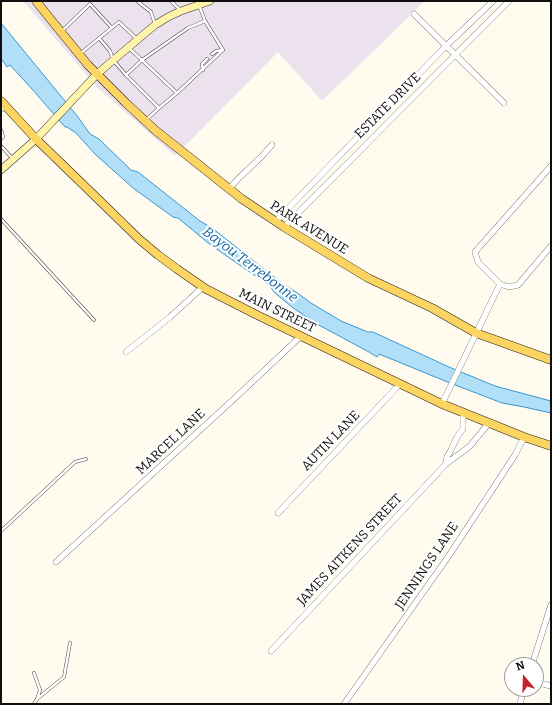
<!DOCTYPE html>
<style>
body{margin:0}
#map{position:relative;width:552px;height:705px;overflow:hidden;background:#fffcef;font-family:Bitter,serif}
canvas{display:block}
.frame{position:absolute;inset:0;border:2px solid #0e0e0e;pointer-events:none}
.north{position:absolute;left:504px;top:657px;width:40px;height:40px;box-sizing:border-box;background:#fff;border:1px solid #9f9f9f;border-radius:50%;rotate:341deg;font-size:11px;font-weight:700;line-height:16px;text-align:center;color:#0e0e0e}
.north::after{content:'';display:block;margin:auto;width:14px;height:18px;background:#c3212c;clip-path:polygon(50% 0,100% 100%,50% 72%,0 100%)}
</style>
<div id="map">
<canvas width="552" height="705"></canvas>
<div class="frame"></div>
<div class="north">N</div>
</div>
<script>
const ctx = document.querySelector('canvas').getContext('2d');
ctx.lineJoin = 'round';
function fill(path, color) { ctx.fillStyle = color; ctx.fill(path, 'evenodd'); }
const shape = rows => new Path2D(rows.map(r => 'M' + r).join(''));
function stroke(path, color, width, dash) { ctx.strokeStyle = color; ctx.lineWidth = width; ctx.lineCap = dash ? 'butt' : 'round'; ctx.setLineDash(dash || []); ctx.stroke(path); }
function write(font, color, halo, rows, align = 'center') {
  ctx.font = font + ' Bitter,serif'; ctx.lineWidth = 4; ctx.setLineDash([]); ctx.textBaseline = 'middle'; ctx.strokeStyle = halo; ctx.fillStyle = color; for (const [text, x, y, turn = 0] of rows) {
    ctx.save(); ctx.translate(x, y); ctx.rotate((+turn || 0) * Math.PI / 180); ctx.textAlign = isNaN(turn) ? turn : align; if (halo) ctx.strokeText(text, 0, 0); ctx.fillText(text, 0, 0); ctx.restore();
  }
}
fill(shape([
 [23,1,425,1,322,101,278,52,175,156,98,88]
]), '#ece2ed');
const water = shape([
 [1,23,78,117,90,134,99,139,131,170,138,172,200,221,212,228,283,284,296,292,311,303,341,321,368,332,373,332,449,367,495,386,551,401,551,413,524,407,502,403,450,383,379,354,377,357,369,352,315,323,292,307,275,293,268,284,238,264,207,242,178,218,173,217,133,188,96,155,76,133,67,127,65,127,32,89,10,65,7,67,1,58,1,23]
]);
fill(water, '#b2dff8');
stroke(water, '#3796d2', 1);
const lane = shape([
 [137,1,151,12,155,24],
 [171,1,179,9],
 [199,5,205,21,223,50],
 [62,31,90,4,112,28],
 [99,38,110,51,113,60,126,75,159,108,177,93,129,48],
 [81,53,119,22,137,39],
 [212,54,216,51,222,50],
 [203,70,202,64,207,59],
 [126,75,142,60,188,28,205,21],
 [177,93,223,50],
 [1,111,5,107],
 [146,120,159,108],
 [1,130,2,132,3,137,1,139],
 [1,146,13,159],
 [1,219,94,320],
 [1,531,75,462,86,459],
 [37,699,64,677,70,643],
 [34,704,37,699,40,690,34,673]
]);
const street = shape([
 [414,14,504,103],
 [551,166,475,252,478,262,500,284,509,287,518,285,551,246],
 [229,189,238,179,262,156,272,145],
 [275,222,446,46,493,1],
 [284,227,509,1],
 [126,352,170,317,203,287],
 [442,404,500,284],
 [446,464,447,457,451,450,457,437,463,429,463,413],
 [278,513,400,384],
 [56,562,235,398,300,337],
 [271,651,446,464,470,446,489,423],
 [532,665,551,605],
 [536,682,551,686],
 [344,704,448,557,515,455,524,437],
 [520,704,524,689]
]);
const secondary = shape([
 [1,170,36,139,97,74,137,40,155,25,168,17,181,11,210,1]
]);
const primary = shape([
 [36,1,52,21,88,65,126,103,155,130,242,199,284,227,368,278,432,308,476,333,551,360],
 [1,101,36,139,99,200,139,239,158,255,177,269,206,289,257,315,442,404,524,437,551,446]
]);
stroke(lane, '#414141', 3.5);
stroke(street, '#414141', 6);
stroke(secondary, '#303030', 8);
stroke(primary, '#1f1f1f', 9);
stroke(lane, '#fff', 2.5);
stroke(street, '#fff', 5.5);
stroke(secondary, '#fff4aa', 7);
stroke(primary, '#fcd462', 8);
write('13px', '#0e0e0e', '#fff', [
 ["ESTATE DRIVE",388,106,-45],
 ["PARK AVENUE",309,228,32],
 ["MAIN STREET",277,311,26],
 ["AUTIN LANE",331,441,-46],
 ["MARCEL LANE",171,442,-43],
 ["JAMES AITKENS STREET",350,550,-47],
 ["JENNINGS LANE",427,566,-56]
]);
write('italic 14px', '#1367a4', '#fff', [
 ["Bayou Terrebonne",250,265,37]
]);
</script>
